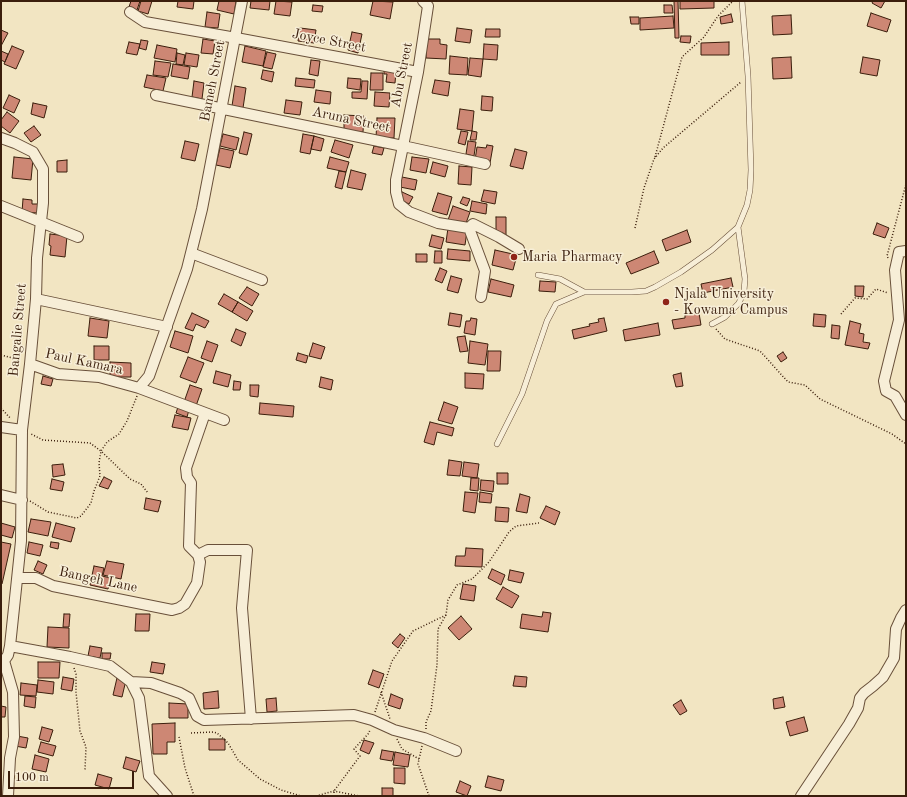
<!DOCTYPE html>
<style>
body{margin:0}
#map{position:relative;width:907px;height:797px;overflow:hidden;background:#f2e5c2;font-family:"Old Standard TT",serif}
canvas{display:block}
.frame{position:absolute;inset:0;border:2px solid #3b1e0c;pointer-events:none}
.scale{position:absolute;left:8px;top:771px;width:126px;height:18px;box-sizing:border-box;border:2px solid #3b1e0c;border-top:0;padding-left:5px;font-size:12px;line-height:14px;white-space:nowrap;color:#3b1e0c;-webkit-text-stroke:3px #f7eed7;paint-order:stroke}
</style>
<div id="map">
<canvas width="907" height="797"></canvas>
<div class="frame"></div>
<div class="scale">100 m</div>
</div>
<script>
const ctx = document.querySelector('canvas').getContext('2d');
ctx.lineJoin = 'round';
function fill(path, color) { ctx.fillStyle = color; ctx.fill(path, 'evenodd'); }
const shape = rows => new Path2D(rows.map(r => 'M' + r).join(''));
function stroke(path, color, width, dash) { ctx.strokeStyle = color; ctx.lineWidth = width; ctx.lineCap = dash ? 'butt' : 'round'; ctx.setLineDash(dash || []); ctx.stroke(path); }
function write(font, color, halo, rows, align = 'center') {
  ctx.font = font + ' "Old Standard TT",serif'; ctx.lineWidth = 3; ctx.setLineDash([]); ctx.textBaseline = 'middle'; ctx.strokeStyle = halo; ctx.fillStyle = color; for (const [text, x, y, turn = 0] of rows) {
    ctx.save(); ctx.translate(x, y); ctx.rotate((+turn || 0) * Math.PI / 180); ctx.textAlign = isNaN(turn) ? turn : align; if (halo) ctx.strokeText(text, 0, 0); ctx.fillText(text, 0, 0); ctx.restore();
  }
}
const building = shape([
 [131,1,140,1,137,10,129,7,131,1],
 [141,1,152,1,148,14,138,11,141,1],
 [178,1,194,1,193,9,177,7,178,1],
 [219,1,236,1,234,14,217,10,219,1],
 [251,1,270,1,269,10,250,8,251,1],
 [276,1,292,2,290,16,274,14,276,1],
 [373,1,393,2,390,19,370,15,373,1],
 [674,1,678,1,679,38,675,38,674,1],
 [680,1,714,1,714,8,680,9,680,1],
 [873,1,885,1,881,8,872,3,873,1],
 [313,5,323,6,322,12,312,11,313,5],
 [664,5,672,5,673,13,664,13,664,5],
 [207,12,220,14,218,28,205,27,207,12],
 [871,13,891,20,887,32,867,26,871,13],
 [731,14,733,22,721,24,720,17,731,14],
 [791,15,792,34,773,35,772,16,791,15],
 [673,16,674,28,640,30,640,18,673,16],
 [630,17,639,17,639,24,631,24,630,17],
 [300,28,316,30,314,43,298,41,300,28],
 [457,28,472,30,470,43,455,41,457,28],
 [486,29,500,29,500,37,485,37,486,29],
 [1,30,8,33,1,46,1,30],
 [352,32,362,34,358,53,348,50,352,32],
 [681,36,691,36,690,43,680,42,681,36],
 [203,39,215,41,213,54,201,53,203,39],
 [427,39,440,39,440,44,447,45,446,59,426,58,427,39],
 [141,40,148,41,146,50,139,48,141,40],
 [129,42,140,44,137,55,126,53,129,42],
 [729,42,729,55,701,55,701,43,729,42],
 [484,44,498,45,497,60,483,59,484,44],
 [157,45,177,49,175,62,154,58,157,45],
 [12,46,24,51,16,69,4,64,12,46],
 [245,46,266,51,263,66,242,62,245,46],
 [1,51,8,54,5,62,1,60,1,51],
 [267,52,276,54,272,69,263,67,267,52],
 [177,53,185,55,183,65,176,64,177,53],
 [186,53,199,55,197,67,184,65,186,53],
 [450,56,468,58,467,75,449,74,450,56],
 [791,57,792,78,773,79,772,58,791,57],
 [863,57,880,60,877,76,860,73,863,57],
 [470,58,483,59,481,77,468,75,470,58],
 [311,60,320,61,318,76,309,74,311,60],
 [155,61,171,63,168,77,153,75,155,61],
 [173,64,190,67,188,79,171,76,173,64],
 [263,70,274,72,272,82,261,79,263,70],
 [384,71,396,72,395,83,386,82,387,74,384,74,384,71],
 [371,73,383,73,383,90,370,90,371,73],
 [147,75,166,78,163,91,144,87,147,75],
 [296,78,315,80,314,88,295,86,296,78],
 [348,78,361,79,360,90,347,88,348,78],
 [435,80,450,82,448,96,432,93,435,80],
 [194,81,204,83,202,99,192,97,194,81],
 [362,81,368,81,367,99,352,98,352,92,361,92,362,81],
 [235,86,246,88,243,108,232,106,235,86],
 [316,90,331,92,330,104,314,102,316,90],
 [375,92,390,93,389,107,374,106,375,92],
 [9,95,20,100,14,113,3,108,9,95],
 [482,96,493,97,492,111,481,110,482,96],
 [286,100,302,102,300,115,284,113,286,100],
 [33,103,47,106,44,118,31,114,33,103],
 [460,109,474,111,472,131,457,129,460,109],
 [7,112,19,121,10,133,1,126,1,120,7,112],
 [344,115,364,116,363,132,344,131,344,115],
 [377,118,395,118,394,138,376,138,377,118],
 [34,126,41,135,31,142,24,133,34,126],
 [461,131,468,132,465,145,458,143,461,131],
 [472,131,477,132,476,140,470,140,472,131],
 [244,132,252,134,247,155,239,153,244,132],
 [223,134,239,138,236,150,220,146,223,134],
 [303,134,314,136,310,154,300,152,303,134],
 [314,136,324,139,321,151,311,149,314,136],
 [335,140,353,145,349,158,331,152,335,140],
 [185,141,199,144,195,161,181,158,185,141],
 [468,141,476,142,474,156,466,154,468,141],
 [487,145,493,146,490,163,475,160,477,147,486,148,487,145],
 [374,146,384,148,382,155,372,153,374,146],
 [220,148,234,151,230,168,216,165,220,148],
 [515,149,527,152,523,169,510,166,515,149],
 [14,157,33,159,31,180,12,178,14,157],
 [330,157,349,162,346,172,327,168,330,157],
 [412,157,429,159,426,173,410,170,412,157],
 [67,160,67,172,57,172,57,161,67,160],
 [433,162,448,166,445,177,430,173,433,162],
 [459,166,472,167,471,185,458,184,459,166],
 [351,170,366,174,362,190,347,187,351,170],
 [339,171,346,172,342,189,335,187,339,171],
 [402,177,417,180,415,190,400,187,402,177],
 [484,190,497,192,495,204,481,201,484,190],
 [402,192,413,197,409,204,399,199,402,192],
 [438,193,452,197,447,215,432,211,438,193],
 [463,197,470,199,467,206,460,203,463,197],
 [23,199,32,200,32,204,39,204,38,213,22,212,23,199],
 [472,201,487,204,486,214,470,211,472,201],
 [453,206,470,212,465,226,448,220,453,206],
 [496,217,506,217,506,235,496,235,496,217],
 [877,223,889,228,885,238,873,234,877,223],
 [448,228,467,231,465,245,446,242,448,228],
 [687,230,691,242,666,251,662,240,687,230],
 [50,234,67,236,65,257,50,255,51,246,49,245,50,234],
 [432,235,444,238,441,249,429,246,432,235],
 [448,249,470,251,470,261,447,259,448,249],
 [495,250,517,255,513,270,492,265,495,250],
 [435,251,442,251,442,263,434,263,435,251],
 [654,251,659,263,631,274,626,263,654,251],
 [416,254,427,254,427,262,416,262,416,254],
 [440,268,447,271,442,283,435,280,440,268],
 [451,276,462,279,458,293,447,290,451,276],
 [731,278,733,287,703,293,701,284,731,278],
 [491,279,514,285,511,297,488,292,491,279],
 [540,281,556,282,555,292,539,291,540,281],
 [855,286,864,286,863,297,855,296,855,286],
 [247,287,259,294,252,306,239,298,247,287],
 [224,294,238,302,232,312,218,304,224,294],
 [238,302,253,311,247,321,232,312,238,302],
 [192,313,209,321,205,328,196,324,193,331,185,328,192,313],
 [450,313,462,315,460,327,448,325,450,313],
 [699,313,701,325,674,329,672,320,685,318,685,315,699,313],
 [814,314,826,315,825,327,813,326,814,314],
 [90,318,109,321,107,338,88,336,90,318],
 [471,318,477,319,475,335,464,333,466,321,470,321,471,318],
 [604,318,607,331,574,339,572,330,590,326,589,324,599,322,598,319,604,318],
 [850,321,861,324,859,333,864,334,863,342,870,343,868,349,845,345,850,321],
 [658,323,660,335,625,341,623,330,658,323],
 [832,325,840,326,839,339,831,338,832,325],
 [236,329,246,333,241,346,231,341,236,329],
 [175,331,193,336,188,353,170,347,175,331],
 [465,336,468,351,460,352,457,337,465,336],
 [207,341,218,345,212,362,201,358,207,341],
 [470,341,488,344,485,365,468,363,470,341],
 [313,343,325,347,321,359,309,356,313,343],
 [94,346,109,346,109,360,94,360,94,346],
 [488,351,501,351,500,371,487,371,488,351],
 [783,352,787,358,781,362,777,356,783,352],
 [298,353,308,356,306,363,296,360,298,353],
 [188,357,204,363,196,383,180,377,188,357],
 [110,362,131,363,131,377,110,377,110,362],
 [216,371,231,375,228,387,213,383,216,371],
 [465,373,484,374,483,389,465,388,465,373],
 [681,373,683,386,676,387,673,375,681,373],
 [43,376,53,379,51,386,41,384,43,376],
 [321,377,333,380,331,390,319,387,321,377],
 [234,381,241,382,240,390,233,390,234,381],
 [190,385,202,389,196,406,184,402,190,385],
 [250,385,259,385,258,397,250,396,250,385],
 [444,402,458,407,452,424,438,420,444,402],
 [260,403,294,406,293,417,259,414,260,403],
 [178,407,189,410,187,417,176,413,178,407],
 [175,415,191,418,188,430,172,427,175,415],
 [430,422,454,428,452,436,437,432,434,445,424,442,430,422],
 [449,460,462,462,460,476,447,475,449,460],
 [464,462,479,464,477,478,462,476,464,462],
 [63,464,65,475,53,477,52,465,63,464],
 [497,473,508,473,508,484,497,484,497,473],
 [104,477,112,481,108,489,99,486,104,477],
 [471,478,479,478,478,491,470,490,471,478],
 [52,479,64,482,62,491,50,489,52,479],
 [481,480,494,481,493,492,480,490,481,480],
 [465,492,478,493,475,513,463,511,465,492],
 [480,492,492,494,491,503,479,502,480,492],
 [520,494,530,497,527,513,516,511,520,494],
 [146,498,161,501,158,512,144,509,146,498],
 [546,506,560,512,555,525,540,518,546,506],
 [496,507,509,508,508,522,495,521,496,507],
 [31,519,51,522,48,536,28,532,31,519],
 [1,523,15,527,12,538,1,535,1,523],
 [56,523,75,528,71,542,52,537,56,523],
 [1,542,11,544,2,584,1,584,1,542],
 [29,542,43,545,40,556,27,553,29,542],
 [51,542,59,543,58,549,50,547,51,542],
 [466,548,483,549,482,567,455,566,456,556,465,556,466,548],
 [38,561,47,565,43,574,34,570,38,561],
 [107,561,124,564,121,579,103,575,107,561],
 [94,566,104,568,102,576,111,578,108,589,90,585,94,566],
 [492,569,505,575,501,585,488,578,492,569],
 [510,570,524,573,521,583,508,580,510,570],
 [463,584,476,586,474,601,460,599,463,584],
 [503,587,519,596,512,608,496,599,503,587],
 [543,612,551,613,548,632,520,628,522,614,542,617,543,612],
 [64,614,70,614,69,627,63,627,64,614],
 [136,614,150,614,149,631,135,631,136,614],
 [461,616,472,629,459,640,448,628,461,616],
 [48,627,69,628,69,648,47,647,48,627],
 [400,634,405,638,398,648,392,643,400,634],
 [90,646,102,648,100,658,88,656,90,646],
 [102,653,111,653,110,659,102,659,102,653],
 [38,662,60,662,59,678,38,678,38,662],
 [152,662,165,664,163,674,150,672,152,662],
 [373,670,384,674,379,688,368,684,373,670],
 [515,676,527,677,526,687,513,686,515,676],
 [63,677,74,679,72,691,61,689,63,677],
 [117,678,126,680,122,697,113,695,117,678],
 [38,680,54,682,53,694,37,692,38,680],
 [21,683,37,685,36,696,20,695,21,683],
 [218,691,219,708,204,709,203,693,218,691],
 [391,694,403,699,400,709,388,705,391,694],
 [25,696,36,697,35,708,24,706,25,696],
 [783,697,785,707,774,709,773,699,783,697],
 [276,698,277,711,267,712,266,699,276,698],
 [681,700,687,711,680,715,673,705,681,700],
 [169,703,188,704,188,718,169,718,169,703],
 [1,706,6,707,5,717,1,717,1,706],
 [804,717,808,731,790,736,786,722,804,717],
 [175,723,175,742,167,742,167,754,153,754,152,724,175,723],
 [42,727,53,730,49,742,39,739,42,727],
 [17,736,28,738,26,748,15,746,17,736],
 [209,739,225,739,225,750,209,750,209,739],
 [364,740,374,743,369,754,360,750,364,740],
 [41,742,56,746,53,756,38,752,41,742],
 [382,750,394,752,392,761,380,759,382,750],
 [395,752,410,755,408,767,393,765,395,752],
 [35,755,49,759,46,772,32,769,35,755],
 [126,757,140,761,136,772,123,768,126,757],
 [394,768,405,768,405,784,394,783,394,768],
 [98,774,112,778,109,789,95,785,98,774],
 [488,776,504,780,501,791,485,787,488,776],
 [460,781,471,786,467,796,456,792,460,781],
 [382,788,393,788,393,796,382,796,382,788]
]);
fill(building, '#cd8774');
stroke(building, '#3b1e0c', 1);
const service = shape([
 [538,275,560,279,584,292],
 [712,324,725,317,739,303,744,291,745,279,738,227],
 [497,444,522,394,547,321,556,304,584,292,632,292,646,291,655,287,681,272,712,250,738,227,747,205,750,190,751,170,748,76,742,1]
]);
const minor = shape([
 [423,1,428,6,418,72,403,146,485,164],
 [130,12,145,22,236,38,418,72],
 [156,95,403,146,396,180,396,192,399,204,409,212,438,223,469,228,473,224,499,237,519,249],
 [1,138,15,143,33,152,43,169,43,203,37,258,36,299,30,364,22,430,21,541,10,646,8,655,4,661,13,692,14,737,10,758,8,796],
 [1,206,78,237],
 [469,228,485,271,481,297],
 [906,251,899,252,895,270,899,320,884,381,886,391,895,396,906,415],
 [191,253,262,280],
 [36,299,167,327],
 [30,364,58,374,99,377,139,388,224,420],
 [139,388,149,376,187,269,202,209,242,1],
 [1,427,22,430],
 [1,495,22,500],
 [198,555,208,550,247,550,242,608,251,719],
 [18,578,36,578,53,586,172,610,179,608,185,604,197,583,200,562,198,555,189,546,191,483,187,477,186,468,205,413],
 [10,646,70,657,110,666,131,682,139,698,149,776,167,796],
 [131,682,151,683,180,693,189,698,197,716,204,720,354,715,372,720,394,730,424,738,456,751],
 [801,796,849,724,858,708,860,698,864,693,873,686,883,677,894,658,896,629,901,618,906,610]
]);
stroke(service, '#69503a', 6);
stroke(minor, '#69503a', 12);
stroke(shape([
 [655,157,682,57,704,37,718,16,733,1],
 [635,228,644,188,654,159,663,148,741,82],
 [888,258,887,256,906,184],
 [841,314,855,298,867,299,876,289,888,293],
 [716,329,725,339,760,351,788,382,805,385,820,399,892,434,906,444],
 [1,355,20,360],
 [137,396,127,421,119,434,107,442,101,451,130,479,141,484,148,493],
 [1,408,11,419],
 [30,501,48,512,77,518,81,516,91,503,94,491,100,476,99,463,101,451,90,443,43,440,31,434],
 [74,668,76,674,76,692,80,731,86,747,85,770],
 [381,692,390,719],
 [375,712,392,661,413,631,446,615],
 [426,729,426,722,431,711,437,665,438,629,446,615,448,600,457,585,472,579,489,562,509,532,516,526,539,523],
 [191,733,212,732,217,733,228,743,238,760,260,779,281,790,301,796],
 [179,737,185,768,194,796],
 [397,739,402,749,419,759],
 [422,746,418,764,429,796],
 [316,796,334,791,359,796],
 [334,796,334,791,360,756,354,749,369,733,370,729]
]), '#3b1e0c', 1.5, [1, 2]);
stroke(service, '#f7eed7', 5);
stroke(minor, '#f7eed7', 10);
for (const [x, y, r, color] of [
 [514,257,4,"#8f2418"],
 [666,302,4,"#8f2418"]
]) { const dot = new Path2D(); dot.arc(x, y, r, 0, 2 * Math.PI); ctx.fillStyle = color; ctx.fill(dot); stroke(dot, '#f7eed7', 1.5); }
write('14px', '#3b1e0c', '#f7eed7', [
 ["Joyce Street",329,41,11],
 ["Abu Street",402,75,-79],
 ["Bameh Street",213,81,-79],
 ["Aruna Street",351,120,12],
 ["Bangalie Street",18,330,-85],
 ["Paul Kamara",84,362,12],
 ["Bangeh Lane",98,580,12]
]);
write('14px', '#3b1e0c', '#f7eed7', [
 ["Maria Pharmacy",522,257],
 ["Njala University",674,294],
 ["- Kowama Campus",674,310]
], 'left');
</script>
